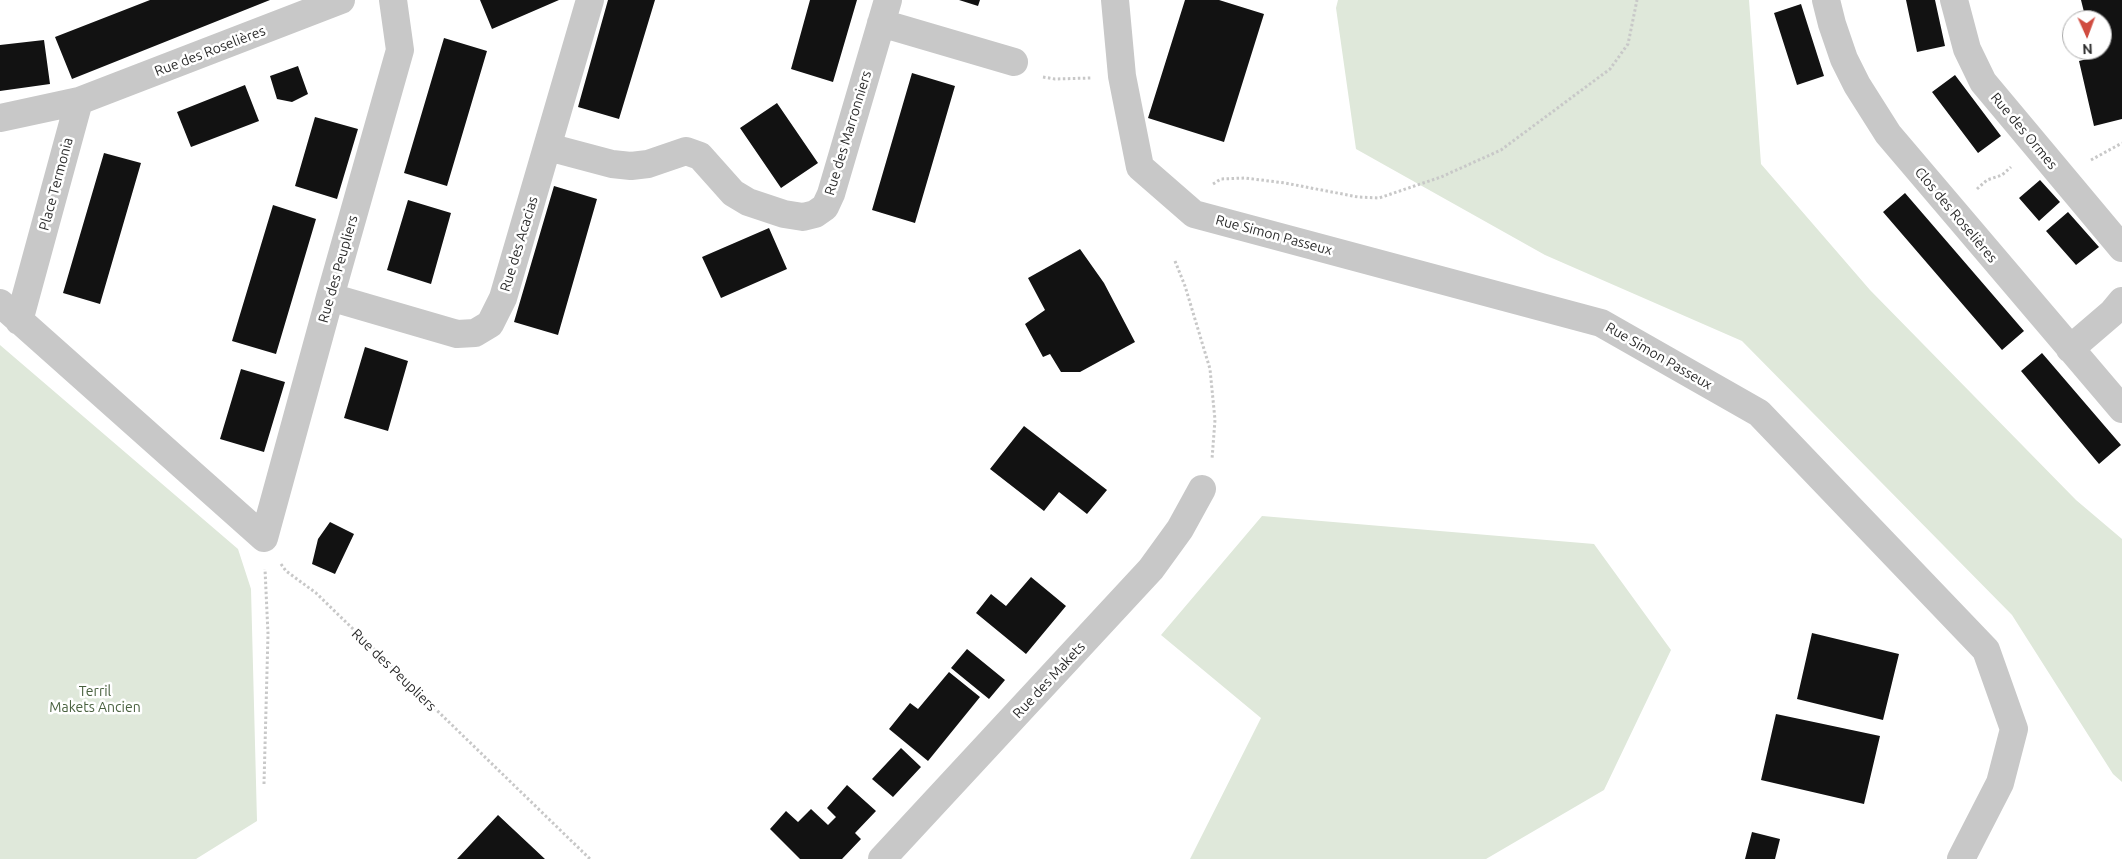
<!DOCTYPE html>
<meta charset="utf-8">
<style>
body{margin:0}
#map{position:relative;width:2122px;height:859px;overflow:hidden;background:#fff;font-family:Ubuntu,sans-serif}
canvas{display:block}
.north{position:absolute;left:2062px;top:10px;width:50px;height:50px;box-sizing:border-box;background:#fff;border:1px solid #aaa;border-radius:50%;rotate:178deg;font-size:14px;font-weight:700;line-height:20px;text-align:center;color:#2b2b2b}
.north::after{content:'';display:block;margin:auto;width:18px;height:22px;background:#d04c40;clip-path:polygon(50% 0,100% 100%,50% 72%,0 100%)}
</style>
<div id="map">
<canvas width="2122" height="859"></canvas>
<div class="north">N</div>
</div>
<script>
const ctx = document.querySelector('canvas').getContext('2d');
ctx.lineJoin = 'round';
function fill(path, color) { ctx.fillStyle = color; ctx.fill(path, 'evenodd'); }
const shape = rows => new Path2D(rows.map(r => 'M' + r).join(''));
function stroke(path, color, width, dash) { ctx.strokeStyle = color; ctx.lineWidth = width; ctx.lineCap = dash ? 'butt' : 'round'; ctx.setLineDash(dash || []); ctx.stroke(path); }
function write(font, color, halo, rows, align = 'center') {
  ctx.font = font + ' Ubuntu,sans-serif'; ctx.lineWidth = 5; ctx.setLineDash([]); ctx.textBaseline = 'middle'; ctx.strokeStyle = halo; ctx.fillStyle = color; for (const [text, x, y, turn = 0] of rows) {
    ctx.save(); ctx.translate(x, y); ctx.rotate((+turn || 0) * Math.PI / 180); ctx.textAlign = isNaN(turn) ? turn : align; if (halo) ctx.strokeText(text, 0, 0); ctx.fillText(text, 0, 0); ctx.restore();
  }
}
fill(shape([
 [1338,0,1749,0,1761,164,1870,290,2076,500,2122,539,2122,782,2113,774,2012,615,1742,341,1545,255,1356,149,1336,8],
 [0,345,238,549,251,589,257,821,196,859,0,859],
 [1262,516,1594,544,1671,650,1604,790,1486,859,1190,859,1261,718,1161,635]
]), '#dfe8da');
fill(shape([
 [150,0,270,0,72,79,55,37],
 [480,0,559,0,492,29],
 [608,0,655,0,619,119,578,107],
 [810,0,857,0,833,82,791,69],
 [959,0,980,0,978,6],
 [1185,0,1219,0,1264,14,1224,142,1148,118],
 [1906,0,1935,0,1945,46,1917,52],
 [2081,0,2122,0,2122,119,2094,126,2079,61,2095,57,2093,50,2102,50,2102,20,2086,20],
 [1801,4,1824,76,1797,85,1774,13],
 [444,38,487,51,447,186,404,173],
 [44,40,50,84,0,91,0,45],
 [298,66,308,94,292,102,277,99,270,76],
 [912,73,955,86,915,223,872,210],
 [1955,75,2001,136,1978,153,1932,92],
 [245,85,259,121,191,147,177,112],
 [777,103,818,163,781,188,740,128],
 [315,117,358,129,337,199,295,186],
 [104,153,141,163,100,304,63,293],
 [2040,180,2060,202,2039,221,2019,198],
 [554,186,597,199,558,335,514,322],
 [1905,193,2024,331,2002,350,1883,212],
 [408,200,451,213,431,284,387,270],
 [273,205,316,219,276,354,232,341],
 [2068,212,2099,247,2076,265,2046,231],
 [769,228,787,269,721,298,702,257],
 [1080,249,1104,283,1135,342,1080,372,1061,372,1050,354,1043,357,1025,324,1045,310,1028,278],
 [365,347,408,361,388,431,344,418],
 [2042,353,2121,445,2099,464,2021,371],
 [241,369,285,382,264,452,220,439],
 [1024,426,1107,490,1087,514,1059,492,1044,511,990,469],
 [330,522,354,534,335,574,312,564,318,539],
 [1031,577,1066,606,1026,654,976,613,991,594,1006,606],
 [1812,633,1899,654,1883,720,1797,699],
 [967,649,1005,680,989,699,951,668],
 [949,672,980,697,928,761,889,729,910,703,918,709],
 [1776,714,1880,736,1864,804,1761,780],
 [901,748,921,767,893,797,872,779],
 [847,785,876,811,855,833,861,839,842,859,800,859,770,829,786,811,798,822,811,809,828,825,836,817,827,808],
 [498,815,545,859,457,859],
 [1752,832,1780,839,1775,859,1745,859]
]), '#121212');
stroke(shape([
 [1043,77,1055,79,1091,78],
 [2091,160,2122,143],
 [1213,184,1221,179,1245,178,1285,183,1358,197,1379,198,1441,177,1501,150,1610,69,1628,44,1637,0],
 [1977,189,1987,180,2002,175,2011,167],
 [1175,261,1185,286,1210,369,1215,420,1212,459],
 [281,564,286,571,316,593,590,859],
 [264,784,268,634,265,569]
]), '#c8c8c8', 3, [2.5, 2.5]);
stroke(shape([
 [1115,0,1122,76,1140,167,1194,214,1601,323,1759,413,1986,650,2014,729,2000,783,1961,859],
 [1826,0,1832,24,1844,59,1857,85,1888,134,2122,409],
 [1954,0,1967,49,1983,82,2122,248],
 [881,23,1014,62],
 [0,118,79,101,341,0],
 [548,147,612,164,631,166,648,164,686,151,700,156,733,193,748,202,784,214,803,217,815,214,825,207,831,194,888,0],
 [330,297,457,334,475,333,490,324,503,298,590,0],
 [0,303,264,538,330,297,400,50,393,0],
 [19,321,79,101],
 [2070,349,2112,313,2122,301],
 [882,859,1151,569,1180,529,1202,489]
]), '#c8c8c8', 28);
write('14px', '#2b2b2b', '#fff', [
 ["Rue des Roselières",210,51,-21],
 ["Rue des Ormes",2024,131,50],
 ["Rue des Marronniers",848,133,-73],
 ["Place Termonia",56,184,-75],
 ["Clos des Roselières",1956,215,50],
 ["Rue Simon Passeux",1274,235,15],
 ["Rue des Acacias",519,244,-73],
 ["Rue des Peupliers",338,269,-74],
 ["Rue Simon Passeux",1659,356,30],
 ["Rue des Peupliers",394,670,44],
 ["Rue des Makets",1049,680,-47]
]);
write('14px', '#49613f', '#fff', [
 ["Terril",95,691],
 ["Makets Ancien",95,707]
]);
</script>
